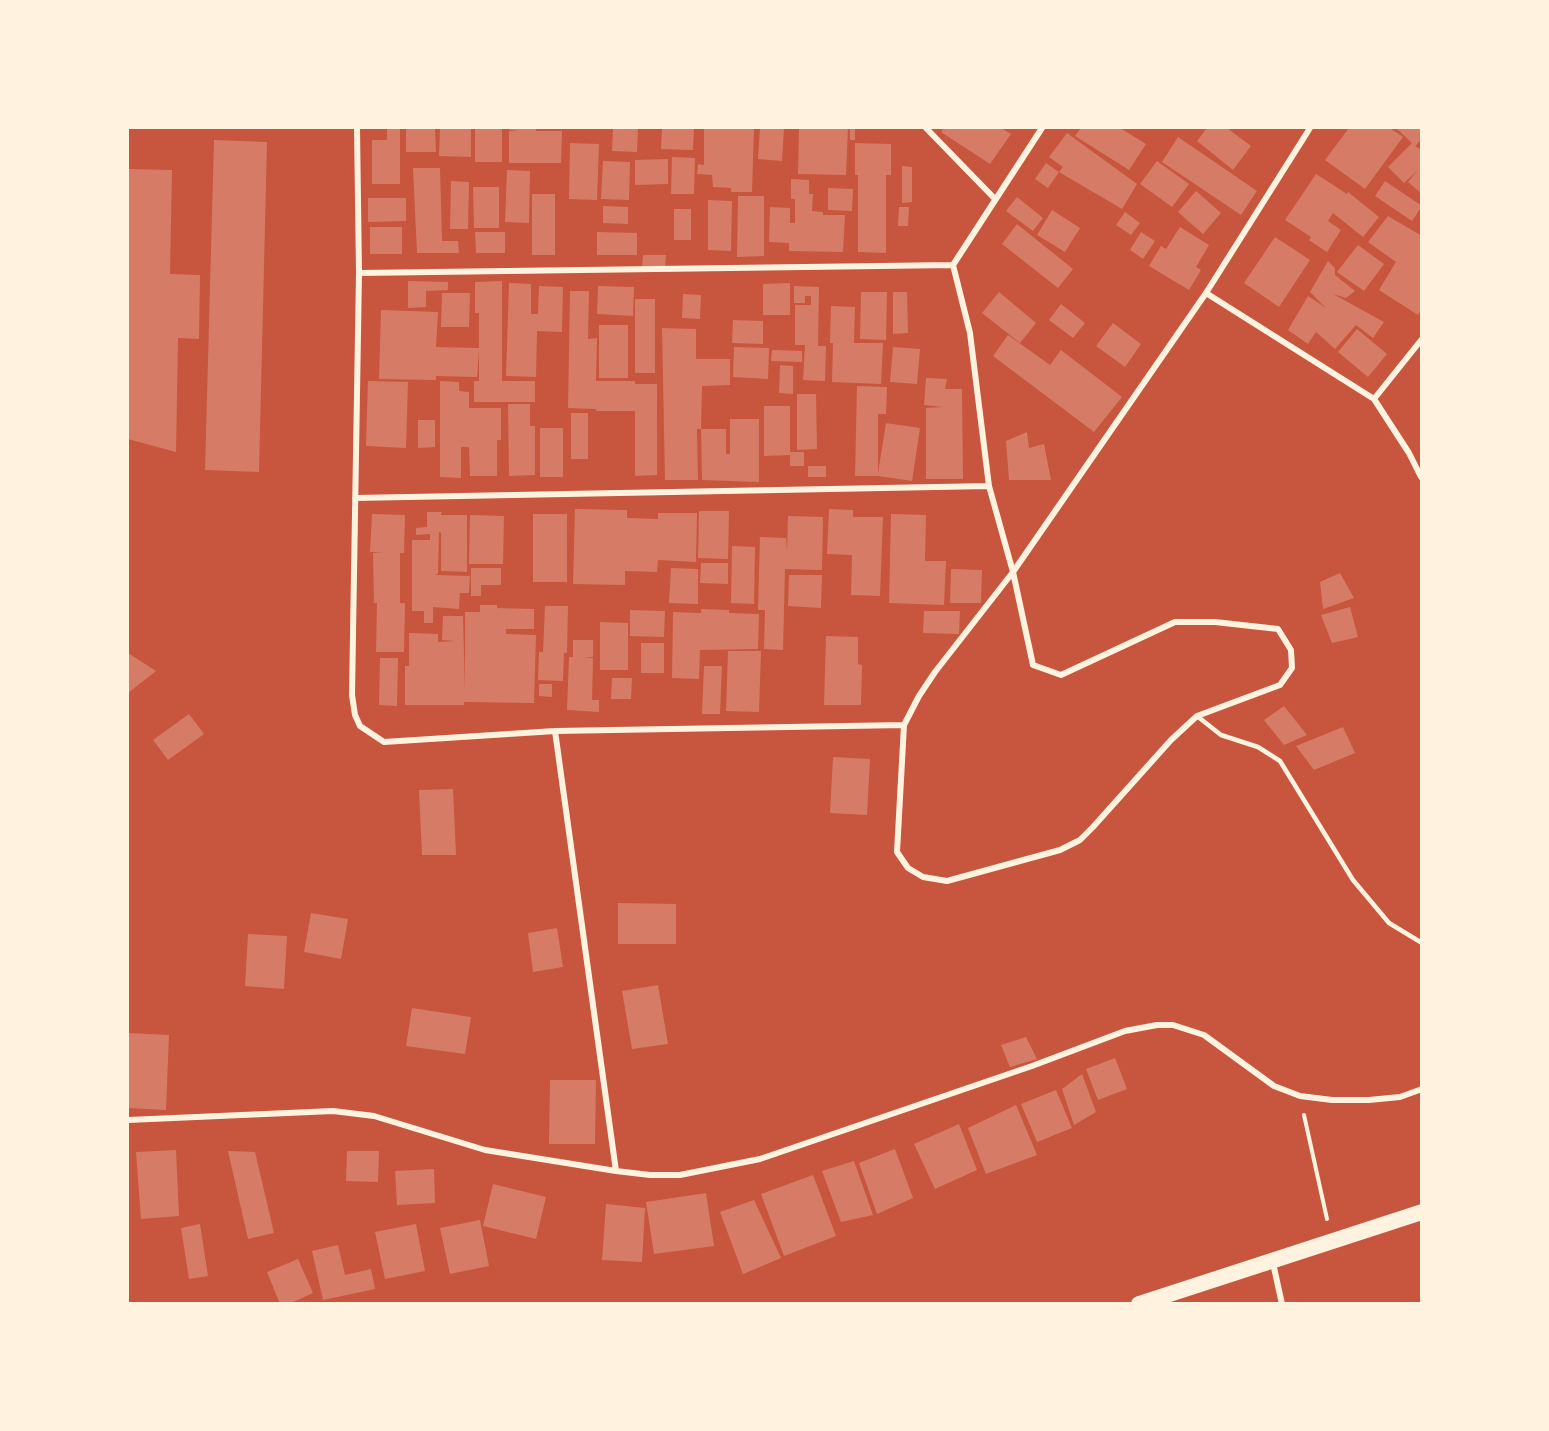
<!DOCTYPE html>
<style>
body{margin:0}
#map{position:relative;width:1549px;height:1431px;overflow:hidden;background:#c8553d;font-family:"PT Sans",sans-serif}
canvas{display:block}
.frame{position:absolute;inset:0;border:129px solid #fff3e0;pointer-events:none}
</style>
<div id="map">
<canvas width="1549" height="1431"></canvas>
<div class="frame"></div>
</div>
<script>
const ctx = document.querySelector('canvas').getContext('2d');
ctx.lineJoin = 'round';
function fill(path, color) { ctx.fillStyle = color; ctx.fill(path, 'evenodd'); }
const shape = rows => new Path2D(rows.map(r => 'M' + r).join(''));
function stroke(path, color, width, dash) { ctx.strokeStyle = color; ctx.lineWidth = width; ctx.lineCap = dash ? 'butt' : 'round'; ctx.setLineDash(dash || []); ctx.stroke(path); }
fill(shape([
 [387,128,400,128,400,184,372,184,372,140,387,140],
 [406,128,435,128,436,152,406,152],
 [440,128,471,128,471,157,439,156],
 [475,128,502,128,502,162,475,162],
 [510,128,536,128,536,131,562,131,561,163,509,163,509,131,518,131,510,130],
 [613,128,638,128,637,152,612,151],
 [662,128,694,128,693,150,661,149],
 [704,128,754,128,752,192,731,192,731,188,713,187,712,175,697,174,698,164,704,165],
 [760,128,784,128,782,161,758,159],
 [799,128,848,128,846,175,798,174],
 [850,128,855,128,855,140,850,140],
 [944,128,1001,128,1011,134,990,164,941,132],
 [1081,128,1120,128,1146,144,1129,170,1075,136],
 [1207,128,1227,128,1251,146,1233,170,1197,141],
 [1349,128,1390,128,1403,137,1365,189,1325,160],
 [1396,128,1422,128,1422,139,1415,146,1422,150,1422,194,1408,182,1418,170,1404,183,1388,167,1412,143],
 [1067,133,1137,184,1122,209,1059,172,1063,167,1049,157],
 [1178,137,1257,191,1241,215,1162,162],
 [214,140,267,142,259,472,205,470],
 [570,143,599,144,597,200,569,199],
 [855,143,891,144,891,175,886,175,886,253,858,252,858,175,855,175],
 [672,157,695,158,694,194,671,194],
 [668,159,668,184,635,185,635,160],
 [603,161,630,162,629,200,601,199],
 [1157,161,1189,184,1172,207,1140,184],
 [1046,163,1059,172,1048,188,1035,179],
 [902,166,912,167,912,202,902,203],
 [413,168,440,168,442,241,458,241,459,253,417,253],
 [128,169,172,170,170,274,200,275,199,339,178,338,176,452,128,439],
 [507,170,530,171,529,223,505,222],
 [1316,174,1347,194,1348,192,1379,217,1363,237,1333,213,1328,221,1341,230,1327,252,1309,240,1311,237,1285,220],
 [791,179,809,180,809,194,813,194,812,211,823,212,823,215,845,215,843,252,789,251,789,243,769,242,770,207,790,208,790,223,795,223,795,199,791,199],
 [451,181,469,182,468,229,450,229],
 [1385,181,1422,206,1412,221,1375,196],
 [473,187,499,187,499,228,474,228],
 [828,188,853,189,852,211,828,210],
 [1196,191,1221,213,1203,234,1178,212],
 [532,194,555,194,555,255,532,255],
 [738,196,764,196,764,256,737,257],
 [1017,197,1043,218,1033,231,1006,211],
 [368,198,406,198,406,221,368,222],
 [708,200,732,201,731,251,708,250],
 [603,206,628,207,628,224,603,223],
 [899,207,909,207,908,226,898,226],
 [674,209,691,209,691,240,674,240],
 [1052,210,1080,228,1065,252,1037,235],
 [1125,212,1140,223,1131,235,1116,225],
 [1388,216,1422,236,1422,309,1418,315,1379,290,1396,262,1368,242],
 [1017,224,1073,269,1058,288,1002,244],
 [370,227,402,227,402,254,370,254],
 [1180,227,1209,245,1196,267,1201,270,1189,290,1149,266,1161,246,1166,249],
 [475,232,505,232,505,253,476,253],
 [597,232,637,233,637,255,597,255],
 [1141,232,1155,241,1143,259,1130,250],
 [1275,237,1310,260,1279,307,1244,283],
 [1358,245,1384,264,1364,291,1337,272],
 [643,255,666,255,665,267,642,267],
 [1328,261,1335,268,1335,275,1355,291,1346,298,1333,294,1384,322,1373,338,1356,325,1335,349,1316,332,1308,344,1288,330,1308,296,1326,308,1310,292],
 [408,281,448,282,448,290,426,291,426,307,408,308],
 [502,281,502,381,535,381,535,402,474,402,474,381,479,381,479,351,477,377,436,376,436,380,379,379,381,310,438,312,436,347,479,348,479,313,475,313,475,282],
 [509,283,531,284,531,314,538,314,539,286,563,287,562,332,537,331,536,377,506,376],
 [790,283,790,315,763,315,763,284],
 [598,286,634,287,633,316,597,314],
 [794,286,819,287,818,346,826,346,825,381,803,380,805,345,795,345,795,305,811,305,811,296,805,296,805,303,794,303],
 [570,291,589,291,588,339,597,338,596,381,635,381,635,384,657,384,657,475,635,476,635,411,596,411,596,409,568,408],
 [861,292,887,292,886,340,860,339],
 [893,292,907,292,908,333,893,334],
 [999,292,1036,323,1020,343,982,313],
 [442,293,470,293,469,327,441,327],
 [683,294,701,295,700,319,682,318],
 [635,299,655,299,655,373,635,373],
 [1061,304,1085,323,1073,338,1049,320],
 [831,306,855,307,854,343,883,343,881,384,832,382,833,343,830,343],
 [733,320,763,321,763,344,732,343],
 [1113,323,1141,344,1125,367,1096,346],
 [599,325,628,325,628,378,599,378],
 [662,328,696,329,696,359,730,359,730,385,702,386,701,429,697,429,698,480,665,480],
 [1357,329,1387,354,1368,377,1338,352],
 [1008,335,1050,365,1061,350,1122,397,1094,432,993,356],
 [734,347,769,348,768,379,733,377],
 [893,347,920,349,917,384,890,382],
 [772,350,802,351,802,362,771,361],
 [780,365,793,366,793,394,779,393],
 [926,378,947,379,945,389,962,389,963,479,926,479,926,408,943,407,924,405],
 [368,381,408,382,406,448,366,446],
 [440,381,459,382,459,391,469,392,469,408,501,408,501,440,497,440,497,476,470,476,469,447,461,447,461,478,440,477],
 [857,386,887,387,886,414,878,414,878,473,886,423,920,428,912,481,878,476,855,476],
 [797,394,816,394,817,449,797,450],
 [508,404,530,404,530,426,535,426,535,475,509,476],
 [764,406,790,406,790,452,804,452,804,466,790,466,790,455,764,456],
 [571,413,588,413,588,459,571,459],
 [730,419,759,419,759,482,702,480,701,429,726,429,726,454,730,454],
 [418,420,435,420,435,447,418,448],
 [540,428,563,428,563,477,540,477],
 [1027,432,1029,448,1044,444,1051,480,1009,480,1006,441],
 [808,466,826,466,826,477,808,477],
 [575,509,627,510,627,518,658,519,658,513,697,513,696,562,658,560,657,572,625,571,625,585,573,584],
 [829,509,853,510,853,517,883,517,880,596,851,595,852,555,827,554],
 [699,511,729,511,728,559,698,558],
 [427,512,442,512,441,515,467,515,467,572,441,571,441,533,439,532,438,574,435,575,470,576,469,593,460,593,459,609,433,607,433,623,424,623,424,611,412,611,412,540,430,540,430,534,416,535,416,528,427,527],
 [372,514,405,515,404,553,400,553,400,603,405,603,404,652,376,652,377,603,374,603,373,553,382,552,370,552],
 [533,514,567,514,567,582,533,582],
 [891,514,926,515,925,561,946,561,944,605,889,603],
 [470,515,504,516,503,564,469,564],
 [788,516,823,517,822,570,785,569,783,650,764,649,765,610,758,610,760,537,786,538,787,551],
 [732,546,755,547,754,604,731,603],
 [701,563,728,563,728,584,700,583],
 [471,568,501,568,501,585,481,585,481,596,471,596],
 [671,568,698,569,698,604,669,603],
 [951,569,982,570,981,603,950,603],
 [1340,573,1354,598,1323,609,1320,582],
 [789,575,822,575,821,608,788,606],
 [480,605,497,605,497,608,534,609,534,629,506,629,506,634,536,635,534,703,464,702,464,705,405,705,405,666,409,666,409,633,438,634,438,642,455,641,442,640,443,616,463,616,465,692,465,612,480,612],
 [545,606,568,606,567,653,564,653,563,681,538,680,539,652,543,652],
 [1350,607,1358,637,1332,643,1321,615],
 [701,609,729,610,729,613,759,614,758,649,700,650,699,679,672,678,673,612,701,613],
 [630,610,665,611,664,637,630,636],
 [924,611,960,611,959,634,923,633],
 [600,622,628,623,628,670,600,670],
 [826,636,858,637,858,664,862,665,861,705,824,705],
 [573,640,593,640,593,657,583,658,593,658,592,700,599,700,599,712,567,710,569,657,573,657],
 [641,643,664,643,664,673,641,673],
 [728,651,761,651,759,712,726,711],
 [128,653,156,671,128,693],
 [380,658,398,658,397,706,379,705],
 [704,666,722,666,720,714,702,714],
 [612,678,632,678,631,699,611,699],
 [539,684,552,684,552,697,539,696],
 [1284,706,1307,735,1284,745,1264,720],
 [189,714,204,734,168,760,153,740],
 [1343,727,1355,753,1314,770,1296,746],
 [833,757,870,759,867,815,830,813],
 [453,789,456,855,422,855,419,790],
 [618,903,676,904,676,944,618,944],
 [311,913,348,919,341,959,304,952],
 [557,928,563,967,533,972,528,933],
 [248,934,287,936,284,989,245,986],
 [658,985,668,1044,632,1049,622,991],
 [412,1008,471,1017,465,1054,406,1046],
 [128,1033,169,1035,166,1110,128,1108],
 [1026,1037,1037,1059,1010,1067,1001,1045],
 [1115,1058,1127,1089,1098,1100,1086,1069],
 [1082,1074,1096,1112,1074,1125,1062,1089],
 [550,1080,596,1080,595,1144,549,1144],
 [1056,1090,1072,1128,1037,1142,1021,1104],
 [1016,1105,1037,1155,986,1174,968,1128],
 [959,1124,977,1170,935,1189,914,1144],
 [895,1149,913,1198,877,1214,859,1163],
 [176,1150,179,1216,141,1219,136,1152],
 [228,1151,255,1152,274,1233,248,1239],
 [347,1151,379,1151,378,1182,346,1181],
 [854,1161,873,1215,841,1222,822,1171],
 [434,1169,435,1203,397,1205,395,1171],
 [813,1175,836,1236,784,1256,761,1194],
 [493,1184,546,1197,536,1239,483,1226],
 [706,1193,714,1246,654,1254,646,1202],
 [754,1200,781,1258,743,1274,720,1212],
 [606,1204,645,1208,642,1262,602,1260],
 [480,1220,489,1266,450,1274,440,1228],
 [200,1224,208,1276,189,1279,181,1228],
 [416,1224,425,1271,385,1279,375,1232],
 [338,1245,345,1275,371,1269,375,1289,323,1300,312,1251],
 [298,1259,313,1293,289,1304,280,1304,267,1272]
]), '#d67c66');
stroke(shape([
 [1304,1115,1327,1219]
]), '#fff3e0', 4);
stroke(shape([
 [1197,716,1221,735,1258,747,1280,761,1353,880,1389,923,1422,943]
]), '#fff3e0', 4.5);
stroke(shape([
 [357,128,359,273,352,695,355,715,360,726,384,742,555,731,904,725,919,696,935,672,1013,572,1206,293,1310,128],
 [926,128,995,199],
 [953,265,1042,128],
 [359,273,953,265],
 [1206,293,1374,399,1409,453,1421,477],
 [1374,399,1422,339],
 [355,498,989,486],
 [904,725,897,852,908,868,923,877,947,881,1060,850,1080,840,1093,827,1171,740,1197,716,1280,685,1292,668,1291,650,1278,629,1215,622,1175,622,1061,675,1033,665,1013,572,989,486,970,333,953,265],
 [555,731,616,1171],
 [128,1120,333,1111,374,1116,485,1150,616,1171,650,1175,680,1175,760,1159,1032,1066,1125,1031,1157,1025,1173,1025,1204,1035,1274,1086,1300,1096,1332,1100,1369,1100,1400,1097,1422,1089],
 [1273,1263,1282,1304]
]), '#fff3e0', 6);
stroke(shape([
 [1139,1304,1422,1212]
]), '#fff3e0', 16);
</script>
